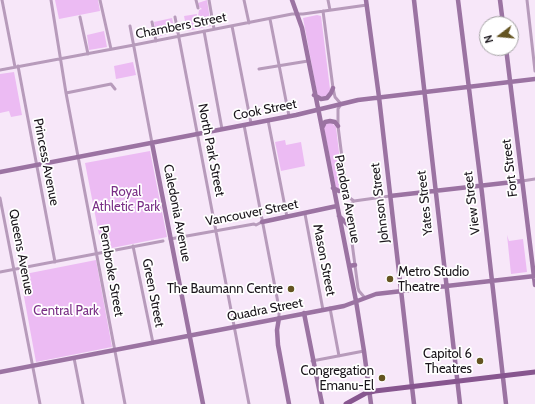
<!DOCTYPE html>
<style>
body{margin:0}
#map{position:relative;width:535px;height:404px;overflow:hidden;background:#f7e7f9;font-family:Cabin,sans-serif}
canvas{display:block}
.north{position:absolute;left:479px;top:16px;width:40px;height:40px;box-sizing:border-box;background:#fff;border:1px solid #a3a1a3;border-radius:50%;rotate:254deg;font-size:11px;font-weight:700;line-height:16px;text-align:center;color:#19141a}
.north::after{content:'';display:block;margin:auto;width:14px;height:18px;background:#645421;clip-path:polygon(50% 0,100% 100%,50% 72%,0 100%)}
</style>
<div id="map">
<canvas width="535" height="404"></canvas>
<div class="north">N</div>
</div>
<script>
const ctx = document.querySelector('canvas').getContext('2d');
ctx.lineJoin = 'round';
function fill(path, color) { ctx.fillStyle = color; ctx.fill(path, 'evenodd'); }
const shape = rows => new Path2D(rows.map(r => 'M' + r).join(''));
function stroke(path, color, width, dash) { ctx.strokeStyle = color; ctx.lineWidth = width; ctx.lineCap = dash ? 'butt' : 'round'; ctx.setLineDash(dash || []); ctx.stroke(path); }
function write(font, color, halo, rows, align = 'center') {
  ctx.font = font + ' Cabin,sans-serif'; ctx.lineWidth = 3.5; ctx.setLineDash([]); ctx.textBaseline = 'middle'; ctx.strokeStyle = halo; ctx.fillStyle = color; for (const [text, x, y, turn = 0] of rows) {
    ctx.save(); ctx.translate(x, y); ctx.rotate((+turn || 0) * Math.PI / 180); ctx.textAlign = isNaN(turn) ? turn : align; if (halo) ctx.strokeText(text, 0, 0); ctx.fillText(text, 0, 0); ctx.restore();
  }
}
fill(shape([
 [55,0,98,0,100,11,59,19],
 [207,0,211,26,187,31,184,16,197,14,197,16,198,16,199,10,202,9,198,6,198,3],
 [317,15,321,16,330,89,330,93,327,96,323,97,318,96,317,93,303,18],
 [172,18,175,32,157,37,154,22],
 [104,31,107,47,89,50,87,35],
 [133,62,136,75,116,79,114,66],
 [14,72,22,115,11,117,9,111,0,113,0,74],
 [331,122,336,127,343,186,341,189,336,188,324,128,325,124],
 [285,140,286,145,301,142,305,166,281,171,275,142],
 [150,151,167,237,102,250,85,163],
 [507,235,509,241,523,239,527,272,511,274],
 [96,260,112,347,36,362,20,275]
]), '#ecbbf3');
stroke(shape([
 [2,0,15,67],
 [51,0,66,93,125,404],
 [100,0,111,49],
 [196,0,198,8],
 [209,0,214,29],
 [244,0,249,23],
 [328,0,330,10],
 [527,0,535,71],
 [323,11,333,88,335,97,341,104,338,109,338,126,346,189,347,196,354,201],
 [80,17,88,54],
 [175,17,249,404],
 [270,19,289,116],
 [152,22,156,41],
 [130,26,152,143],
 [232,26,251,123],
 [204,31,222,129],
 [18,66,55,262],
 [259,69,308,61],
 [0,70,134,45,292,14,303,14,367,5],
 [66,93,111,84,115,89],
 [268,120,287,217],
 [244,125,279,308,279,318],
 [522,181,535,179],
 [0,198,40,404],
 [354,201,348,207,351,235,358,288,359,291,365,298],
 [354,201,390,196],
 [305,214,323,310],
 [170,239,254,224,256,225,262,222],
 [133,246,153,343],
 [0,272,163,241],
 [330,308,339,356],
 [74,358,83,404],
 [312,361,364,351]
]), '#b79bbb', 3);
stroke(shape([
 [292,0,302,28,322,128,356,301,364,351,371,404],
 [366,0,379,97,414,404],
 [414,0,460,404],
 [458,0,482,193,506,404],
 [500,0,503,24],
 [506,48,535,285],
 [314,95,321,99,327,98,331,93,333,88],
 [322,128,325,122,330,121,335,122,338,126],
 [152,143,203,404],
 [0,172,296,115,358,100,535,79],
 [333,188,339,191,343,189,345,185],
 [390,196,522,181],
 [339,216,350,227],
 [262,222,337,206],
 [349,266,355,265],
 [304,313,322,404],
 [279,318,277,330,278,345,289,404],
 [0,372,344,306,376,294,535,276]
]), '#9b73a2', 4.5);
stroke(shape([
 [346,404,366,393,375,391,535,372]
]), '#87568f', 5);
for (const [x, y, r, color] of [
 [390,279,4,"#645421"],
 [291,289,4,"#645421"],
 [480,361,4,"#645421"],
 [382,378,4,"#645421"]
]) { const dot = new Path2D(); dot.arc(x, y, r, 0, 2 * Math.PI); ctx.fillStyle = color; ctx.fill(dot); stroke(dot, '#fff', 1.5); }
write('13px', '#19141a', '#fff', [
 ["Chambers Street",181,26,-11],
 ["Cook Street",265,110,-11],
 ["North Park Street",211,150,79],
 ["Princess Avenue",46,162,79],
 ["Fort Street",510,168,-97],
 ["Pandora Avenue",347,199,79],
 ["Johnson Street",380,203,-97],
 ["Yates Street",425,203,-96],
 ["View Street",472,203,-97],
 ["Caledonia Avenue",177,213,79],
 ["Vancouver Street",252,213,-11],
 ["Queens Avenue",21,252,79],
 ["Mason Street",324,260,79],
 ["Pembroke Street",111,271,80],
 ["Green Street",153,293,79],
 ["Quadra Street",265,310,-11]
]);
write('13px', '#7a2f86', '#fff', [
 ["Royal",126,192],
 ["Athletic Park",126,207],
 ["Central Park",66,311]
]);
write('13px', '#19141a', '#fff', [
 ["Metro Studio",398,272,"left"],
 ["Theatre",398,287,"left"],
 ["The Baumann Centre",283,289],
 ["Capitol 6",472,354],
 ["Theatres",472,369],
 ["Congregation",374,371],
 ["Emanu-El",374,386]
], 'right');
</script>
